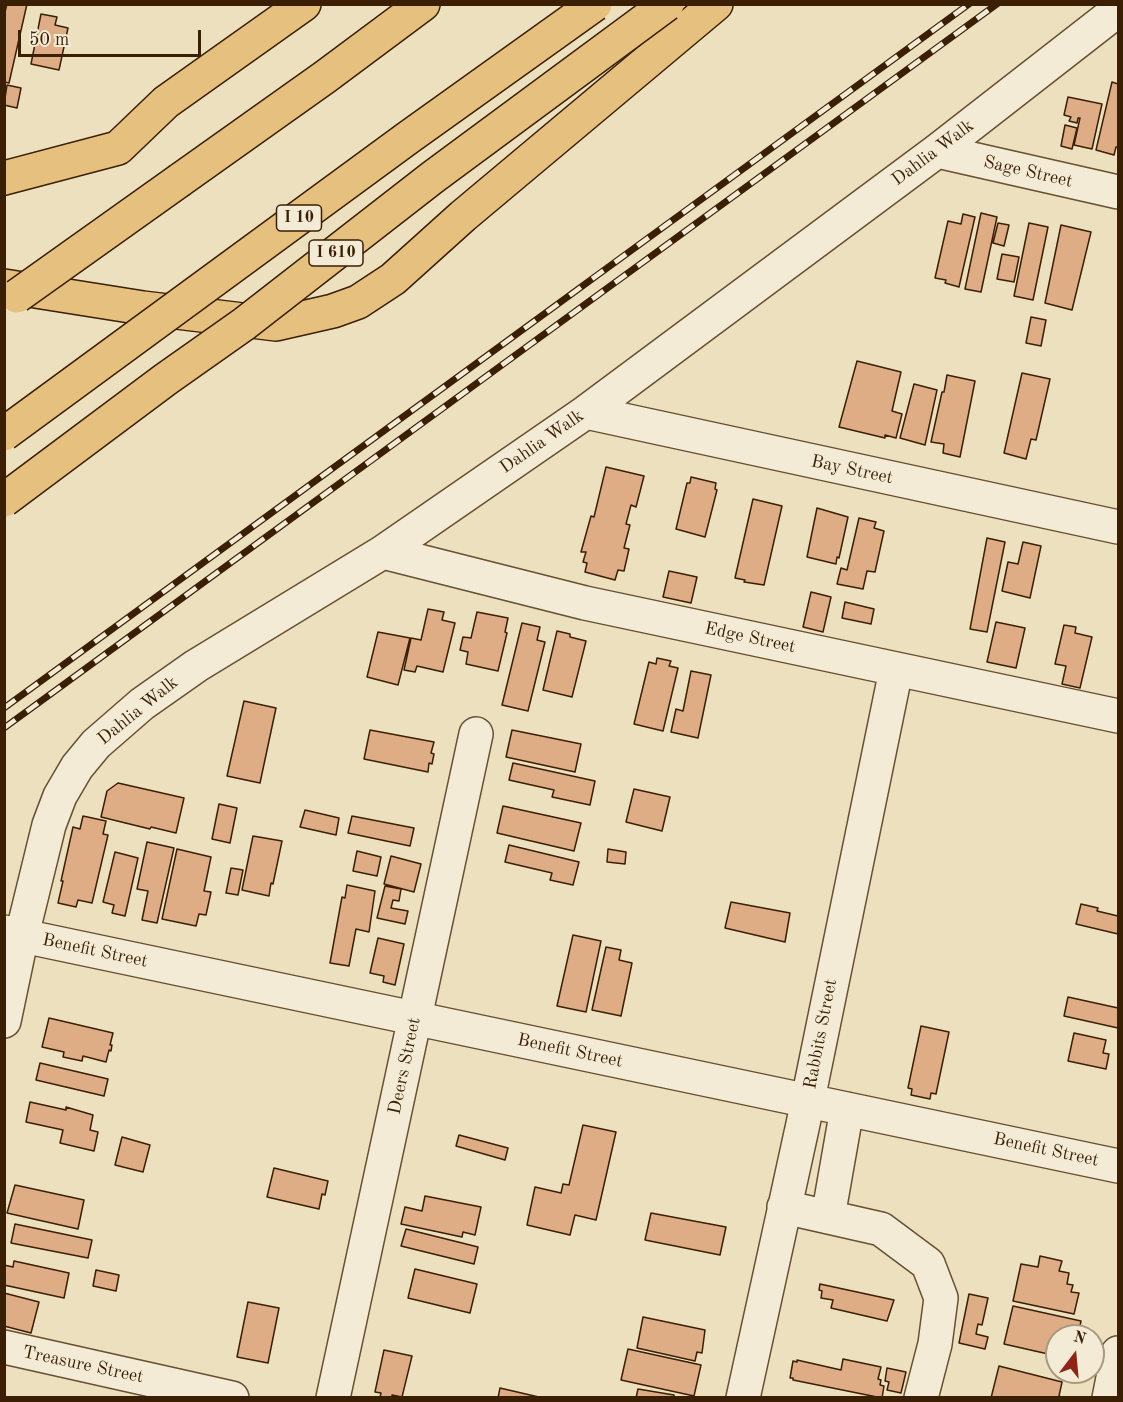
<!DOCTYPE html>
<style>
body{margin:0}
#map{position:relative;width:1123px;height:1402px;overflow:hidden;background:#ede0be;font-family:"Old Standard TT",serif}
canvas{display:block}
.frame{position:absolute;inset:0;border:6px solid #3a1f04;pointer-events:none}
.north{position:absolute;left:1045px;top:1324px;width:60px;height:60px;box-sizing:border-box;background:#f3ebd5;border:2px solid #a99981;border-radius:50%;rotate:16deg;font-size:16px;font-weight:700;line-height:24px;text-align:center;color:#3a1f04}
.north::after{content:'';display:block;margin:auto;width:21px;height:27px;background:#8f2418;clip-path:polygon(50% 0,100% 100%,50% 72%,0 100%)}
.scale{position:absolute;left:18px;top:30px;width:183px;height:27px;box-sizing:border-box;border:3px solid #3a1f04;border-top:0;padding-left:8px;font-size:18px;line-height:21px;white-space:nowrap;color:#3a1f04;-webkit-text-stroke:4px #f3ebd5;paint-order:stroke}
</style>
<div id="map">
<canvas width="1123" height="1402"></canvas>
<div class="frame"></div>
<div class="north">N</div>
<div class="scale">50 m</div>
</div>
<script>
const ctx = document.querySelector('canvas').getContext('2d');
ctx.lineJoin = 'round';
function fill(path, color) { ctx.fillStyle = color; ctx.fill(path, 'evenodd'); }
const shape = rows => new Path2D(rows.map(r => 'M' + r).join(''));
function stroke(path, color, width, dash) { ctx.strokeStyle = color; ctx.lineWidth = width; ctx.lineCap = dash ? 'butt' : 'round'; ctx.setLineDash(dash || []); ctx.stroke(path); }
function write(font, color, halo, rows, align = 'center') {
  ctx.font = font + ' "Old Standard TT",serif'; ctx.lineWidth = 5; ctx.setLineDash([]); ctx.textBaseline = 'middle'; ctx.strokeStyle = halo; ctx.fillStyle = color; for (const [text, x, y, turn = 0] of rows) {
    ctx.save(); ctx.translate(x, y); ctx.rotate((+turn || 0) * Math.PI / 180); ctx.textAlign = isNaN(turn) ? turn : align; if (halo) ctx.strokeText(text, 0, 0); ctx.fillText(text, 0, 0); ctx.restore();
  }
}
const building = shape([
 [7,4,27,4,9,83,4,82,4,16,7,4],
 [41,14,57,17,55,25,68,28,59,70,31,64,41,14],
 [1112,82,1118,84,1118,147,1116,147,1114,155,1096,150,1112,82],
 [7,85,21,88,17,108,4,105,7,85],
 [1068,97,1102,104,1092,149,1074,145,1080,118,1078,118,1077,123,1069,121,1071,117,1064,115,1068,97],
 [1065,125,1077,128,1072,149,1061,146,1065,125],
 [981,213,997,217,981,292,965,289,981,213],
 [963,214,975,217,959,287,945,283,946,280,935,278,948,221,961,224,963,214],
 [998,223,1009,225,1004,246,993,243,998,223],
 [1029,223,1048,227,1033,300,1014,296,1029,223],
 [1061,225,1091,232,1072,310,1045,303,1061,225],
 [1002,254,1019,257,1014,282,997,279,1002,254],
 [1031,317,1046,320,1041,346,1026,343,1031,317],
 [857,361,901,372,892,411,902,414,896,438,885,435,885,438,839,427,857,361],
 [1022,373,1050,379,1036,440,1031,439,1026,459,1004,453,1022,373],
 [947,375,975,381,960,457,943,453,944,444,931,442,942,392,944,392,947,375],
 [914,384,937,390,925,445,900,438,914,384],
 [606,467,644,476,636,507,631,505,626,524,630,525,624,548,629,549,624,571,618,570,615,580,585,572,587,563,583,562,586,552,581,552,591,516,594,517,606,467],
 [691,477,716,483,715,489,717,490,705,537,676,529,687,483,690,483,691,477],
 [753,499,782,506,764,585,744,582,745,580,735,578,753,499],
 [817,508,848,517,839,558,837,557,836,564,807,557,817,508],
 [859,518,876,522,874,528,884,531,875,572,867,571,863,589,837,584,841,568,847,570,859,518],
 [987,538,1005,542,987,632,970,629,987,538],
 [1023,542,1041,546,1030,598,1002,591,1008,562,1018,564,1023,542],
 [669,571,697,577,691,603,663,597,669,571],
 [811,592,831,597,823,632,803,627,811,592],
 [845,602,874,609,871,624,842,618,845,602],
 [428,609,444,612,442,620,455,623,443,672,417,666,415,672,404,670,411,638,421,640,428,609],
 [477,612,508,618,505,632,507,633,498,671,466,664,468,652,460,650,463,637,471,638,477,612],
 [996,622,1025,628,1016,668,987,662,996,622],
 [522,623,540,627,537,640,545,642,528,711,502,705,522,623],
 [1064,625,1076,627,1075,633,1092,637,1080,688,1062,684,1066,666,1055,664,1064,625],
 [557,631,570,634,570,637,586,641,572,697,543,690,557,631],
 [378,632,410,638,398,685,367,677,378,632],
 [657,658,671,661,669,666,678,668,663,731,634,724,649,662,656,664,657,658],
 [691,671,711,675,698,738,671,732,676,709,683,711,691,671],
 [244,701,276,708,260,783,227,776,244,701],
 [370,730,434,742,431,753,434,754,432,764,429,763,428,772,364,759,370,730],
 [512,730,581,744,575,772,506,757,512,730],
 [513,763,595,781,590,805,552,797,554,790,509,780,513,763],
 [118,783,184,798,176,833,151,827,150,829,101,817,107,791,118,783],
 [634,789,670,797,662,831,626,822,634,789],
 [219,804,237,808,230,843,212,839,219,804],
 [503,806,581,823,574,851,497,833,503,806],
 [305,810,339,818,336,835,300,827,305,810],
 [83,816,106,821,103,834,108,835,92,903,78,900,76,907,58,903,63,881,61,881,73,827,80,829,83,816],
 [352,816,414,828,410,846,348,833,352,816],
 [253,836,282,841,273,884,271,883,269,896,242,890,253,836],
 [147,842,174,848,157,923,142,920,148,891,137,889,147,842],
 [509,845,579,862,573,885,550,880,552,873,505,862,509,845],
 [177,849,211,857,204,891,211,892,206,915,199,914,196,926,162,919,177,849],
 [608,849,626,852,625,864,607,862,608,849],
 [357,851,381,857,377,876,353,871,357,851],
 [115,852,138,858,125,916,112,913,114,905,103,902,115,852],
 [391,856,421,864,414,892,384,884,391,856],
 [231,868,243,870,238,895,226,893,231,868],
 [347,885,375,891,369,932,356,929,349,966,330,963,342,897,345,898,347,885],
 [385,886,401,889,399,901,393,900,391,908,408,911,405,924,377,918,385,886],
 [731,902,790,913,785,942,725,928,731,902],
 [1081,904,1098,908,1097,911,1118,916,1118,934,1076,924,1081,904],
 [573,935,601,941,586,1012,557,1006,573,935],
 [378,938,404,944,395,985,383,982,384,976,370,973,378,938],
 [606,947,621,950,619,960,632,963,621,1016,592,1010,606,947],
 [1068,997,1118,1008,1118,1028,1064,1016,1068,997],
 [49,1018,113,1033,110,1045,112,1045,111,1051,109,1050,106,1062,83,1056,82,1061,63,1057,64,1052,42,1047,49,1018],
 [921,1026,949,1032,936,1094,931,1093,930,1099,911,1095,912,1089,908,1088,921,1026],
 [1074,1033,1106,1040,1103,1053,1109,1054,1106,1069,1068,1061,1074,1033],
 [40,1063,108,1079,104,1096,36,1080,40,1063],
 [30,1102,66,1110,66,1107,93,1115,90,1130,98,1132,94,1151,60,1143,63,1130,26,1122,30,1102],
 [583,1125,616,1132,596,1220,575,1215,570,1235,527,1225,535,1187,561,1193,563,1184,569,1185,583,1125],
 [459,1135,508,1148,505,1160,456,1146,459,1135],
 [122,1137,150,1145,143,1172,115,1165,122,1137],
 [274,1168,328,1181,325,1195,322,1194,319,1209,267,1197,274,1168],
 [15,1185,84,1200,78,1229,7,1213,15,1185],
 [425,1196,481,1207,475,1235,463,1232,462,1237,401,1224,405,1207,422,1211,425,1196],
 [651,1213,726,1227,720,1255,645,1240,651,1213],
 [15,1224,92,1240,88,1258,11,1243,15,1224],
 [406,1229,478,1247,474,1264,401,1246,406,1229],
 [1040,1256,1062,1261,1059,1271,1069,1273,1067,1284,1073,1285,1071,1292,1079,1293,1074,1314,1013,1301,1021,1264,1038,1267,1040,1256],
 [14,1261,69,1273,64,1298,4,1285,4,1265,13,1267,14,1261],
 [415,1269,477,1284,470,1313,408,1298,415,1269],
 [96,1270,119,1275,116,1291,93,1286,96,1270],
 [820,1284,894,1300,887,1321,831,1308,833,1300,821,1298,822,1291,819,1290,820,1284],
 [4,1293,39,1302,31,1333,4,1326,4,1293],
 [969,1294,988,1298,982,1325,978,1324,976,1334,988,1337,985,1349,959,1343,969,1294],
 [248,1302,279,1308,268,1363,237,1357,248,1302],
 [1013,1306,1081,1321,1078,1336,1057,1336,1057,1356,1004,1344,1013,1306],
 [643,1317,705,1330,702,1353,697,1352,695,1361,637,1348,643,1317],
 [628,1349,701,1365,694,1396,621,1380,628,1349],
 [384,1350,412,1356,402,1397,392,1395,392,1398,382,1398,380,1397,381,1393,375,1392,384,1350],
 [843,1359,881,1367,878,1379,881,1380,880,1385,884,1386,882,1398,793,1380,793,1378,790,1378,793,1361,797,1362,797,1360,841,1370,843,1359],
 [999,1366,1062,1382,1059,1396,1064,1398,991,1398,999,1366],
 [887,1368,906,1372,901,1393,887,1390,889,1382,885,1381,887,1368],
 [500,1388,543,1398,498,1398,500,1388],
 [638,1389,674,1395,674,1397,676,1398,636,1398,638,1389]
]);
fill(building, '#deac85');
stroke(building, '#3a1f04', 1.5);
const minor = shape([
 [937,151,1118,192],
 [586,412,1118,527],
 [383,552,585,603,1118,716],
 [4,932,1118,1166],
 [4,1021,22,935,49,825,60,796,77,767,96,744,142,704,196,666,383,552,586,412,937,151,1118,10],
 [784,1207,881,1229,928,1264,941,1298,935,1344,921,1398],
 [828,1217,847,1109],
 [4,1347,232,1398],
 [333,1398,476,734],
 [743,1398,803,1124,896,670],
 [1109,1398,1118,1353]
]);
const highway = shape([
 [4,178,118,148,166,102,304,4],
 [180,180,325,77,423,4],
 [4,286,143,308,276,324,333,311,358,302,393,279,463,216,716,4]
]);
stroke(minor, '#674f32', 36);
stroke(highway, '#3a1f04', 36);
stroke(minor, '#f3ebd5', 33);
stroke(highway, '#e6c07f', 33);
const rail = shape([
 [4,708,969,4],
 [4,728,997,4]
]);
stroke(rail, '#3a1f04', 7);
stroke(rail, '#f3ebd5', 4.5, [14]);
const highwayBridge = shape([
 [17,296,180,180],
 [4,434,409,137,595,4],
 [4,500,166,379,244,324,433,177,667,4]
]);
stroke(highwayBridge, '#3a1f04', 36, []);
stroke(highwayBridge, '#e6c07f', 33);
for (const [x, y, w] of [
 [299,218,45],
 [336,253,54]
]) { const box = new Path2D(); box.roundRect(x - w / 2, y - 13, w, 26, 4.5); ctx.fillStyle = '#f3ebd5'; ctx.fill(box); stroke(box, '#3a1f04', 1.5); }
write('bold 16px', '#3a1f04', null, [
 ["I 10",299,218],
 ["I 610",336,253]
]);
write('18px', '#3a1f04', '#f3ebd5', [
 ["Dahlia Walk",933,153,-37],
 ["Sage Street",1028,172,13],
 ["Dahlia Walk",542,442,-35],
 ["Bay Street",852,470,12],
 ["Edge Street",750,638,12],
 ["Dahlia Walk",138,711,-39],
 ["Benefit Street",95,951,12],
 ["Rabbits Street",821,1034,-79],
 ["Benefit Street",570,1051,12],
 ["Deers Street",405,1066,-78],
 ["Benefit Street",1046,1150,12],
 ["Treasure Street",83,1365,12]
]);
</script>
